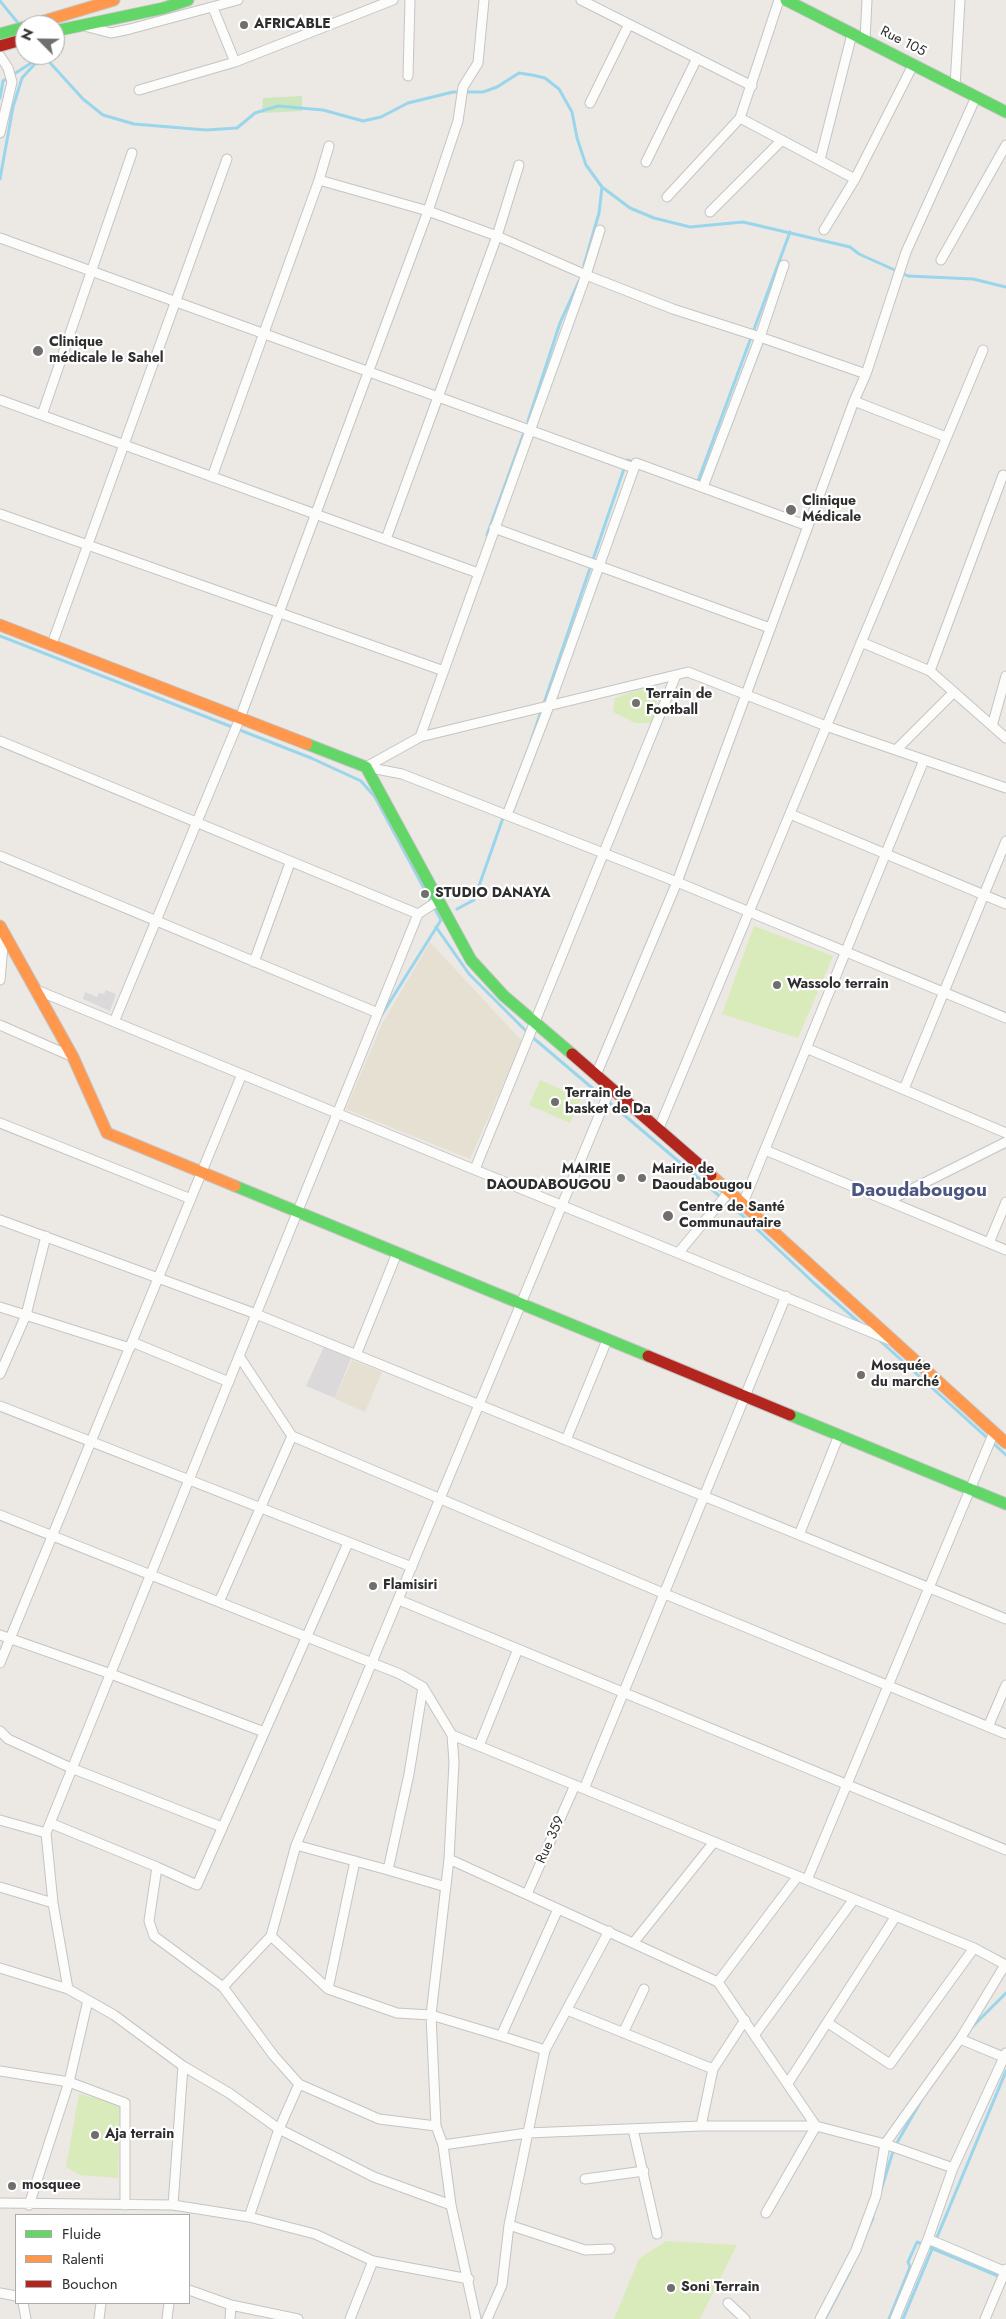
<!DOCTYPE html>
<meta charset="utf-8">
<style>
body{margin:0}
#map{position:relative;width:1006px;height:2319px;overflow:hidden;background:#ece8e4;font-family:Jost,sans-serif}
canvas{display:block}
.legend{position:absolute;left:15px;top:2214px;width:175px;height:90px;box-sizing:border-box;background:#fff;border:1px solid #ababab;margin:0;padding:6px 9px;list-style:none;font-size:15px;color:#2e2e2e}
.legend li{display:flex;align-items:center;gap:10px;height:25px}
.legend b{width:25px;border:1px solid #ababab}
.north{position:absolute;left:15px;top:15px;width:50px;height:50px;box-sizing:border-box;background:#fff;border:1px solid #ababab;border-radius:50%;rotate:293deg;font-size:14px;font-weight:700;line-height:20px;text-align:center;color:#2e2e2e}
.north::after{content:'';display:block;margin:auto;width:18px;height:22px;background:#706f6e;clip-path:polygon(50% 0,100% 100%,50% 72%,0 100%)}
</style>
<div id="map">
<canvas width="1006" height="2319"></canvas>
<ul class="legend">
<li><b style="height:6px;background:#63d668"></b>Fluide</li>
<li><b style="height:6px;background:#ff974d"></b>Ralenti</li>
<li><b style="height:6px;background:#b3261e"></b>Bouchon</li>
</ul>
<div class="north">N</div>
</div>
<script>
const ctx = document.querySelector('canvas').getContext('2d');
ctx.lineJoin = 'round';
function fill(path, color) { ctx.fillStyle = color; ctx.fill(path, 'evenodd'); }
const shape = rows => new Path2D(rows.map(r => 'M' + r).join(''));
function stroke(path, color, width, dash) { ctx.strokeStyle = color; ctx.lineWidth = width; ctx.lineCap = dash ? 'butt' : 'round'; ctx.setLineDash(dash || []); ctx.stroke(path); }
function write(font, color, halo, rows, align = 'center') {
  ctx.font = font + ' Jost,sans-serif'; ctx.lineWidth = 4.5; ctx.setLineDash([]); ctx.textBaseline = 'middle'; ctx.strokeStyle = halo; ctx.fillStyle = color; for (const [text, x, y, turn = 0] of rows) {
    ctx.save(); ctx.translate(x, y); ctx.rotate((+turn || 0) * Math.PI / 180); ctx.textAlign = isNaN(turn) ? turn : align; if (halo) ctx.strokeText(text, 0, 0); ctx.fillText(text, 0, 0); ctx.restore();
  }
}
fill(shape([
 [106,990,116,994,110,1011,83,999,85,992,97,997,99,993,104,994],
 [324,1347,351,1358,335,1398,306,1386]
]), '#dcd9db');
fill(shape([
 [430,942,522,1041,470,1159,346,1109,382,1024],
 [352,1360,382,1372,365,1412,335,1399]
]), '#e6e0d3');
fill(shape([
 [302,96,302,111,262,113,263,98]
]), '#cee6be');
fill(shape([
 [643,688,655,697,659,709,651,723,635,723,613,712,615,698],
 [754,926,833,956,798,1038,722,1014],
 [540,1080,581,1098,570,1123,529,1105],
 [79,2094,120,2104,118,2178,80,2175,66,2167],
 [666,2241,737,2245,700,2319,614,2319,639,2259]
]), '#d9eabb');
stroke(shape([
 [0,1,18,23],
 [43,55,83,99,103,115,134,124,206,130,237,128,255,113,278,106,323,110,363,121,381,117,408,103,453,92,483,92,497,87,519,73,532,75,545,78,559,89,572,112,577,138,586,165,602,187,630,208,654,218,690,227,743,222,850,247,859,254,908,276,973,279,1006,287],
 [0,98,3,81,39,58],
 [0,179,13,107,22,78,43,55],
 [584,265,599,213,602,187],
 [528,421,560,323,579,281],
 [695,481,698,481,790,232],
 [487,535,523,435],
 [0,636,311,758,361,781,375,797,441,920,381,1016],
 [531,741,627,460,634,462],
 [457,909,474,900,504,815],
 [436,927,469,974,531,1036,743,1216,815,1284,861,1324],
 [877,1338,1006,1455],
 [971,2028,1006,1993],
 [881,2190,894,2148,922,2099],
 [867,2231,873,2218],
 [825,2319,850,2271],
 [889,2319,910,2267,908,2262,917,2242,998,2276],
 [903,2319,1006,2071]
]), '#99d6ec', 3);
const street = shape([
 [581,0,752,86],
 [213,8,235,62,393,0],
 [88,27,111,33,130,29,238,0],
 [865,40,867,0],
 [0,56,8,68,12,82,0,133],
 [408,76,410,0],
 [955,86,960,0],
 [139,90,235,62],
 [590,103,629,24],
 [740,118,855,179],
 [820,160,852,34],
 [646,162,697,58],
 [319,180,428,211,497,236,586,275,673,309,760,337,866,374],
 [667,197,740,118,779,0],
 [710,212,782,140],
 [824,230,855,179,913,65],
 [0,238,634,468],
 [941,260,1006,145],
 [0,400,478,573],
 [854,401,946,437],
 [42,415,132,153],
 [212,477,319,180,329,146],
 [703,487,760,337,784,265],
 [0,514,444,671],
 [494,528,770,628],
 [386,539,497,236,519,165],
 [861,642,930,671,1006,738],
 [52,644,227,159],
 [930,671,1003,475],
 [992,726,1006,676],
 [420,737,586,275,600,230],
 [0,741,418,914],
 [896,750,954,692],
 [366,767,402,774,677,882,1006,1018],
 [366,767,420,737,688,672,826,726,1006,788],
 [790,814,1006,904],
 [507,815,549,706,636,463,808,526],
 [0,856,378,1013],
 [254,962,290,863],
 [0,980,4,934],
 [34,989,890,1340],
 [114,1022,240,718,428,211,458,121,463,87,478,63,484,0],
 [0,1025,73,1057],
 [806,1048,1006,1133],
 [596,1075,677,882,854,401,866,374,906,252,976,97],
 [904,1089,1006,841],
 [0,1123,191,1199],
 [659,1128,983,350],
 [765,1150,1006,1250],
 [475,1169,676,675],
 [888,1201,1006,1142],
 [743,1203,924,760],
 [0,1220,256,1314,1006,1619],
 [989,1243,1006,1202],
 [679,1252,729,1192],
 [0,1307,130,1348],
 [132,1342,229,1382],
 [356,1355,397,1253],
 [239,1356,292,1436,665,1594,1006,1734],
 [0,1374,26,1315,46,1236],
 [0,1406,412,1567],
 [566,1440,607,1340],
 [0,1515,400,1674,423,1687,452,1735,454,1762,449,1859,431,2015,436,2126,443,2145,451,2205,476,2319],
 [799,1535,839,1435],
 [399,1600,1006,1850],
 [219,1602,292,1436],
 [0,1635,111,1674,264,1732],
 [0,1663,242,1074],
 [988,1727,1006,1685],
 [0,1731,8,1739,71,1768,222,1827],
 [452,1735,974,1948,1006,1965],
 [479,1746,518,1649],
 [584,1789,786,1296],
 [0,1820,46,1833,418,914,438,901],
 [50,1823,157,1867,197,1885,348,1543],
 [46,1833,53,1903,68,1989],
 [296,1845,388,1870,409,1774,423,1687],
 [449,1859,718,1982,816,2126,766,2213],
 [157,1867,149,1921,154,1936,223,1987,274,2056,299,2084,379,2119,436,2126],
 [388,1870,446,1887],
 [807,1880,994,1432],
 [0,1887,53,1903],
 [527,1894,575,1785],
 [271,1936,328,1989,397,2013,431,2015,501,2036],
 [634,1942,714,1842],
 [0,1968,68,1989,114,2015,183,2066,229,2093,279,2129,374,2177,451,2205],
 [718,1982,798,1876],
 [223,1987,271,1936,296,1845,611,1087],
 [328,1989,355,1861],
 [567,2010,713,2069],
 [828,2023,890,2064,974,1948],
 [623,2033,644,1989],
 [755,2034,854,1899],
 [960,2039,1006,2058],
 [545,2050,501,2036,558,1909],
 [0,2071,69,2082,125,2103,125,2205],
 [788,2083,896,1916],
 [701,2126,713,2069,745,2020],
 [633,2129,657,2234],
 [443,2145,527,2133,701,2126,816,2126,885,2144,953,2168],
 [585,2179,644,2171],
 [0,2203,173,2205,249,2217,315,2234,373,2261,469,2279],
 [29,2205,69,2082,88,2000],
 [173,2205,183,2066],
 [249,2217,279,2129,299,2084],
 [509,2225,585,2250,610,2249],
 [928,2239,1006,2272],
 [189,2290,231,2305,298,2319],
 [0,2293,16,2296],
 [23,2303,26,2319],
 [728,2303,745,2319],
 [99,2319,101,2303],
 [167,2319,169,2303],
 [230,2319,231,2305],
 [350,2319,373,2261],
 [487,2319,502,2285,509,2225,545,2050,609,1931],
 [820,2319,856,2250,876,2196,885,2144,960,2039,1005,1965],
 [895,2319,928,2239,953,2168,1006,2053],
 [985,2319,1006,2269]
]);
const fast = shape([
 [786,0,1006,112],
 [55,31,164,8,188,0],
 [0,34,25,27],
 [307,744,366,767,471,960,504,996,572,1054],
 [235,1186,648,1356],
 [790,1415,1006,1504]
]);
const slow = shape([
 [31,25,114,0],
 [0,625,307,744],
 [0,926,73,1057,107,1133,235,1186],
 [711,1175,1006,1443]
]);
const jam = shape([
 [0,46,25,39],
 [572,1054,711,1175],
 [648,1356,790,1415]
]);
stroke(street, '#c5c4c5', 11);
stroke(fast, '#c5c4c5', 13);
stroke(slow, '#c5c4c5', 13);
stroke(jam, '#c5c4c5', 13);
stroke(street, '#fcfcfb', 9);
stroke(fast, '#63d668', 11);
stroke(slow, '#ff974d', 11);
stroke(jam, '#b3261e', 11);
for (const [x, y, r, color] of [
 [244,25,5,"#706f6e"],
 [38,351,6,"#706f6e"],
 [791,510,6,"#706f6e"],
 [636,703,5,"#706f6e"],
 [425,894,5,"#706f6e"],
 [777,985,5,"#706f6e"],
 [555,1102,5,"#706f6e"],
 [621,1178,5,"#706f6e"],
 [642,1178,5,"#706f6e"],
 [668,1216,6,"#706f6e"],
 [861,1375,5,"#706f6e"],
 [373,1586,5,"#706f6e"],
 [95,2135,5,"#706f6e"],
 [12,2186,5,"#706f6e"],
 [671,2288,5,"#706f6e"]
]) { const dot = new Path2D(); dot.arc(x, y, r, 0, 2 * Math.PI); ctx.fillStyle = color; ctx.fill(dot); stroke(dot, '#fff', 2); }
write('bold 14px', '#2e2e2e', '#fff', [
 ["AFRICABLE",254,25],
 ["Clinique",49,343],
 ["médicale le Sahel",49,359],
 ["Clinique",802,502],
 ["Médicale",802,518],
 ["Terrain de",646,695],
 ["Football",646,711],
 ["STUDIO DANAYA",435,894],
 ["Wassolo terrain",787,985],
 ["Terrain de",565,1094],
 ["basket de Da",565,1110],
 ["MAIRIE",611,1170,"right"],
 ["DAOUDABOUGOU",611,1186,"right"],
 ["Mairie de",652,1170],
 ["Daoudabougou",652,1186],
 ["Centre de Santé",679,1208],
 ["Communautaire",679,1224],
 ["Mosquée",871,1367],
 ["du marché",871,1383],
 ["Flamisiri",383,1586],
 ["Aja terrain",105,2135],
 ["mosquee",22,2186],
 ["Soni Terrain",681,2288]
], 'left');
write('14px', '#2e2e2e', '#fff', [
 ["Rue 105",903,42,27],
 ["Rue 359",551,1840,-66]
]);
write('bold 19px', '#4d5680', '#fff', [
 ["Daoudabougou",919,1191]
]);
</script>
